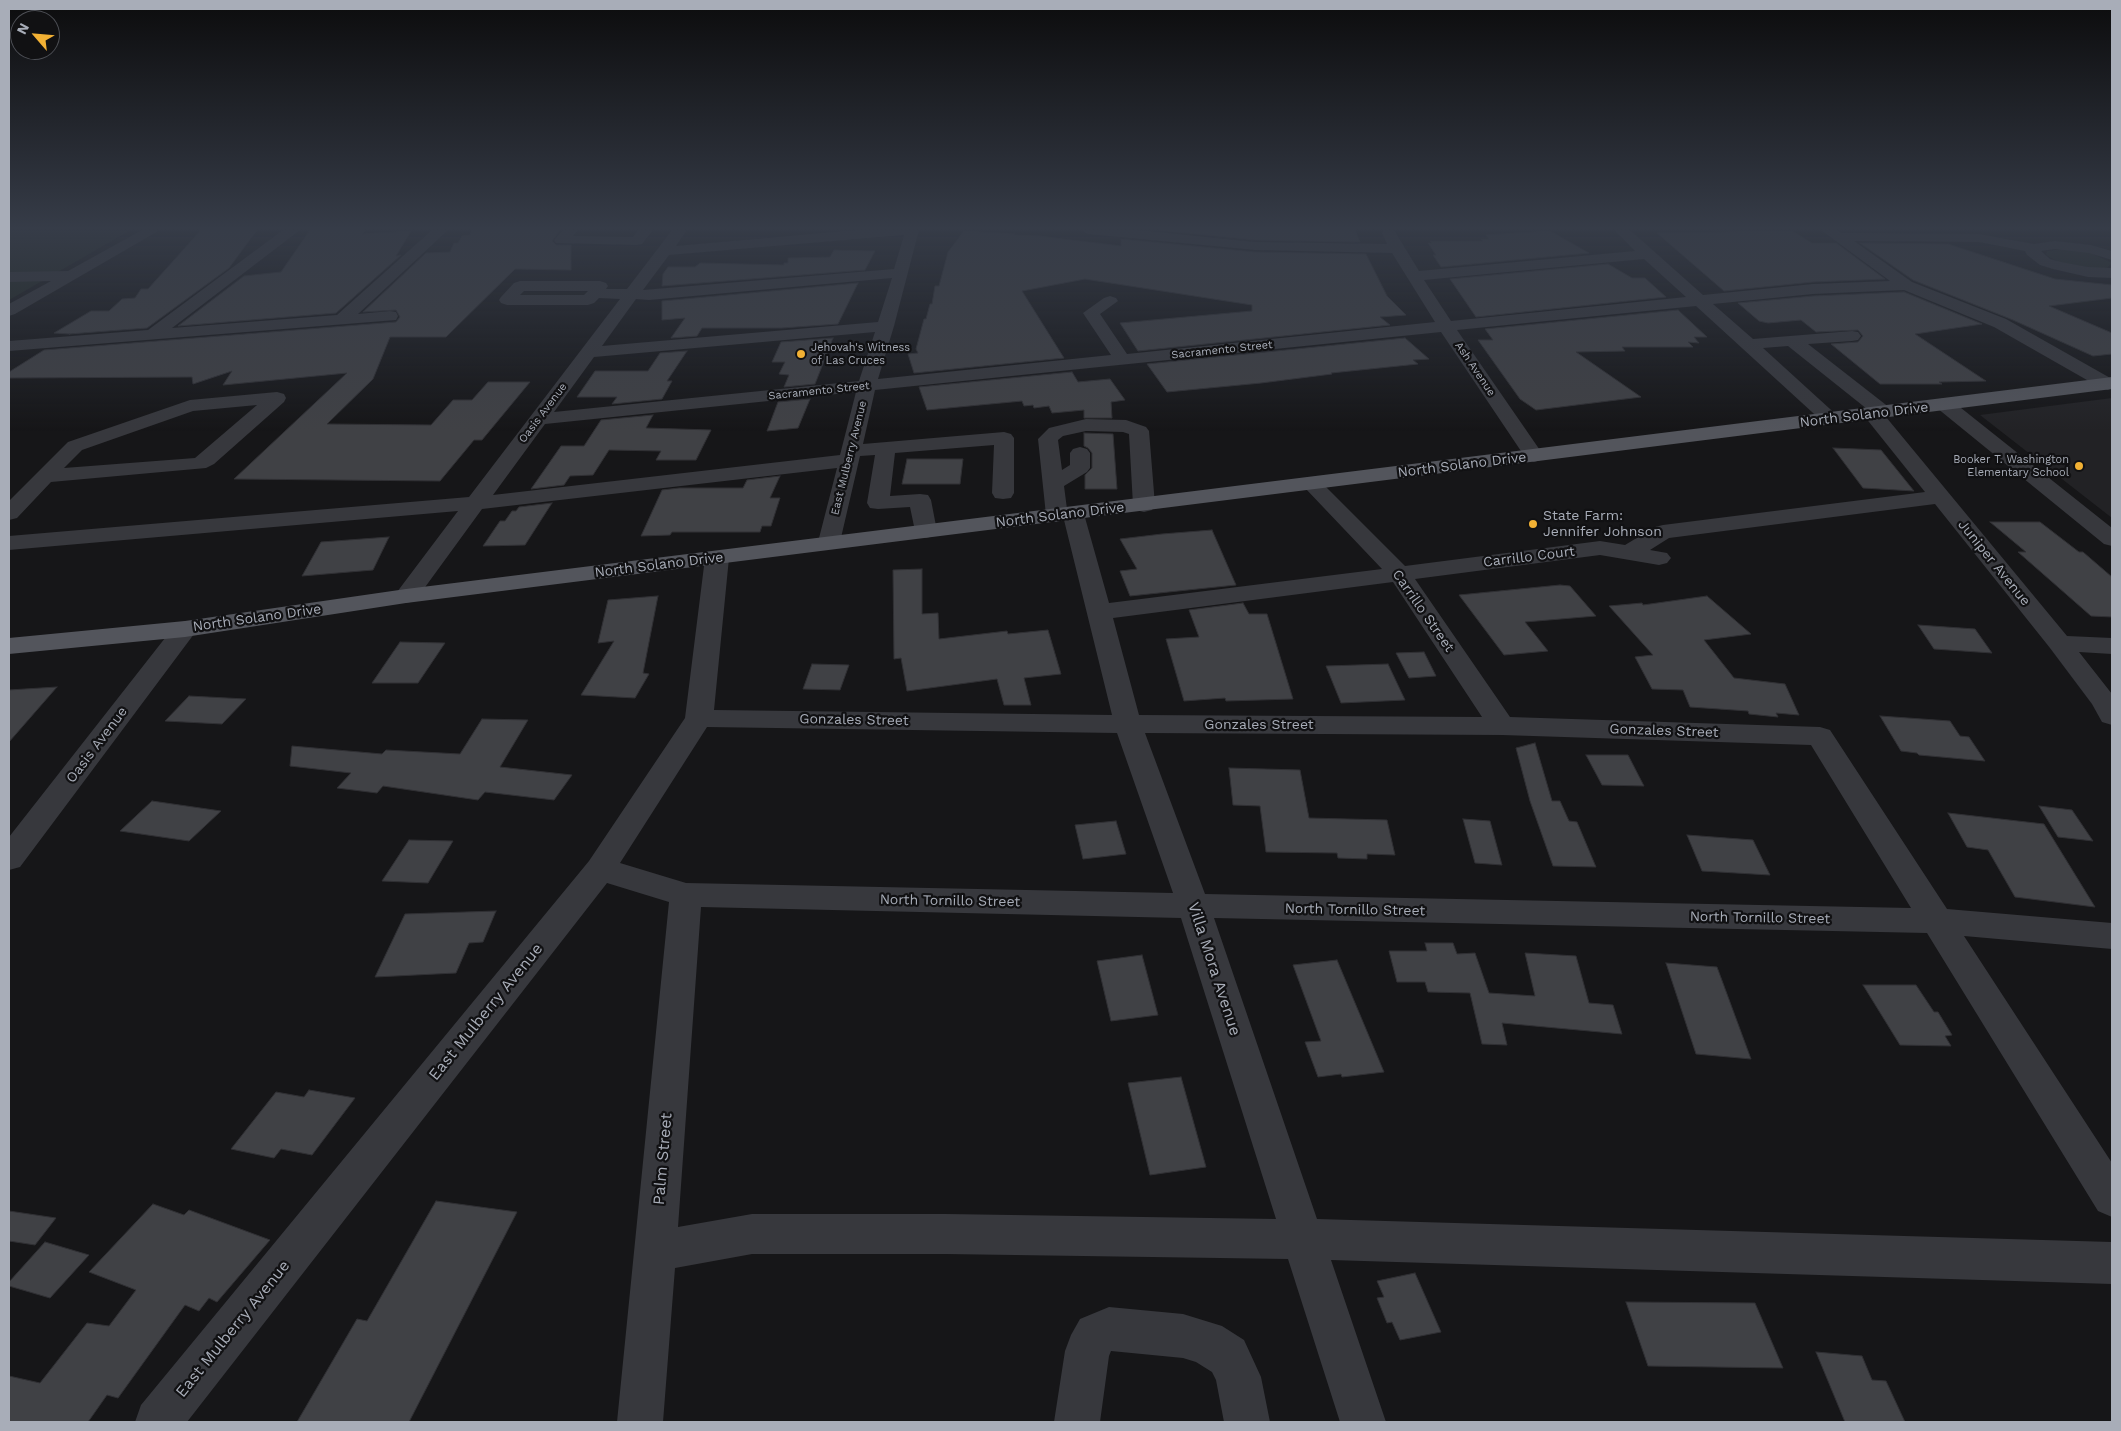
<!DOCTYPE html>
<style>
body{margin:0}
#map{position:relative;width:2121px;height:1431px;overflow:hidden;background:#161618;font-family:"Work Sans",sans-serif}
canvas{display:block}
.frame{position:absolute;inset:0;border:10px solid #a8adb8;pointer-events:none}
.north{position:absolute;left:10px;top:10px;width:50px;height:50px;box-sizing:border-box;background:#111113;border:1px solid #4d4f55;border-radius:50%;rotate:297deg;font-size:14px;font-weight:700;line-height:20px;text-align:center;color:#a8adb8}
.north::after{content:'';display:block;margin:auto;width:18px;height:22px;background:#f2b134;clip-path:polygon(50% 0,100% 100%,50% 72%,0 100%)}
</style>
<div id="map">
<canvas width="2121" height="1431"></canvas>
<div class="frame"></div>
<div class="north">N</div>
</div>
<script>
const ctx = document.querySelector('canvas').getContext('2d');
ctx.lineJoin = 'round';
function fill(path, color) { ctx.fillStyle = color; ctx.fill(path, 'evenodd'); }
const shape = rows => new Path2D(rows.map(r => 'M' + r).join(''));
function stroke(path, color, width, dash) { ctx.strokeStyle = color; ctx.lineWidth = width; ctx.lineCap = dash ? 'butt' : 'round'; ctx.setLineDash(dash || []); ctx.stroke(path); }
function write(font, color, halo, rows, align = 'center') {
  ctx.font = font + ' "Work Sans",sans-serif'; ctx.lineWidth = 4.5; ctx.setLineDash([]); ctx.textBaseline = 'middle'; ctx.strokeStyle = halo; ctx.fillStyle = color; for (const [text, x, y, turn = 0] of rows) {
    ctx.save(); ctx.translate(x, y); ctx.rotate((+turn || 0) * Math.PI / 180); ctx.textAlign = isNaN(turn) ? turn : align; if (halo) ctx.strokeText(text, 0, 0); ctx.fillText(text, 0, 0); ctx.restore();
  }
}
fill(shape([
 [2112,398,2112,518,1980,415]
]), '#222225');
fill(shape([
 [9,230,131,230,9,300],
 [2061,249,2089,252,2112,263,2107,268,2092,268,2058,262,2046,255,2047,251]
]), '#1e261f');
const building = shape([
 [201,230,257,230,229,268,147,328,69,334,70,334,54,333,91,311,109,311,122,299,135,298,141,289,148,289,201,230],
 [310,230,365,230,362,234,411,231,396,256,401,255,336,313,178,326,244,276,281,272,310,230],
 [472,230,560,230,552,241,556,245,571,245,571,270,515,269,446,337,390,337,373,379,327,424,431,425,453,400,472,400,488,382,530,382,482,440,474,440,440,481,234,479,347,373,223,385,232,371,193,384,192,377,9,378,9,372,44,350,396,322,400,317,396,310,363,312,426,253,450,252,454,243,458,243,462,236,470,235,472,230],
 [1159,230,1355,230,1360,242,1255,240,1159,230],
 [964,231,1015,234,1014,235,1040,236,1121,246,1121,239,1255,252,1366,254,1387,296,1406,315,1380,317,1390,325,1138,351,1120,323,1252,311,1252,305,1085,279,1022,291,1064,358,914,373,908,354,918,353,916,349,924,319,926,319,930,304,932,304,935,286,939,286,948,252,964,231],
 [1550,231,1589,253,1441,267,1433,255,1436,255,1428,243,1432,243,1430,241,1483,241,1481,239,1489,239,1486,235,1550,231],
 [1792,231,1812,243,1836,243,1885,279,1813,282,1724,291,1657,233,1792,231],
 [1860,243,1948,244,2055,279,2112,285,2112,298,2049,306,2112,333,2112,354,2093,356,2013,320,1913,280,1860,243],
 [834,250,875,251,865,270,662,286,663,274,668,267,695,267,700,263,784,265,784,263,788,263,788,258,830,257,834,250],
 [1608,264,1632,278,1645,278,1666,297,1476,317,1450,279,1608,264],
 [858,283,838,324,782,328,702,328,697,336,671,338,685,318,662,320,662,301,858,283],
 [1904,292,1982,324,1915,334,1986,381,1939,382,1942,384,1880,384,1831,344,1858,342,1863,336,1858,330,1816,332,1801,320,1768,323,1759,321,1738,303,1813,296,1904,292],
 [1678,310,1707,337,1694,337,1699,343,1688,342,1693,347,1622,347,1625,351,1576,352,1641,397,1536,410,1520,399,1478,340,1493,340,1485,329,1678,310],
 [833,338,815,384,784,387,789,375,779,374,785,362,772,362,781,342,833,338],
 [1405,338,1429,359,1413,360,1418,364,1331,373,1332,374,1261,383,1167,392,1147,364,1405,338],
 [687,351,667,381,672,381,662,399,612,404,617,397,577,397,595,371,648,371,660,353,687,351],
 [1072,372,1078,382,1110,379,1125,400,1111,402,1112,418,1084,418,1084,410,1052,413,1049,406,1034,408,1033,405,1024,406,1022,401,927,410,919,387,1072,372],
 [810,399,798,428,767,431,778,402,810,399],
 [653,415,646,428,711,430,696,460,656,460,661,451,609,450,593,475,570,476,564,485,531,489,561,446,584,446,601,420,653,415],
 [1084,433,1113,434,1117,489,1085,489,1085,475,1092,468,1092,453,1088,448,1084,446,1084,433],
 [1833,448,1881,450,1914,491,1863,488,1833,448],
 [907,459,963,459,960,484,902,484,907,459],
 [780,476,770,498,780,498,771,526,762,526,760,532,672,532,670,535,641,536,662,490,679,488,743,488,747,480,780,476],
 [552,503,525,545,483,546,500,521,505,521,512,511,516,511,519,507,552,503],
 [1990,522,2040,522,2079,552,2083,552,2112,577,2112,617,2091,616,2018,552,2026,552,1990,522],
 [1212,530,1236,585,1130,596,1120,571,1137,569,1120,539,1162,534,1212,530],
 [389,537,373,570,302,576,321,542,389,537],
 [922,569,922,614,938,613,939,639,1007,631,1008,634,1048,630,1061,674,1024,678,1031,705,1004,705,997,679,907,691,901,658,894,659,893,570,922,569],
 [1560,585,1570,586,1596,616,1525,622,1548,651,1504,655,1459,595,1560,585],
 [658,596,643,673,649,674,635,698,581,695,614,641,598,643,608,600,658,596],
 [1707,596,1751,634,1704,640,1734,678,1785,684,1799,715,1776,713,1778,717,1749,714,1748,711,1690,707,1683,690,1652,689,1635,657,1653,655,1609,606,1642,603,1643,605,1707,596],
 [1243,603,1249,614,1267,614,1293,699,1226,701,1225,698,1184,701,1166,639,1199,637,1189,610,1243,603],
 [1918,625,1975,629,1992,653,1934,649,1918,625],
 [400,642,445,643,418,683,372,683,400,642],
 [1424,652,1436,676,1409,678,1396,653,1424,652],
 [812,664,849,665,840,690,803,689,812,664],
 [1388,664,1405,700,1341,703,1326,666,1388,664],
 [57,687,9,742,9,690,57,687],
 [189,696,246,699,222,724,165,721,189,696],
 [1880,716,1950,721,1960,736,1969,737,1985,761,1919,755,1917,753,1901,751,1880,716],
 [482,719,528,720,500,767,572,775,554,800,485,792,478,800,383,786,377,793,337,788,351,773,290,766,292,746,382,754,386,750,460,754,482,719],
 [1535,743,1552,801,1560,801,1569,821,1577,822,1596,867,1553,866,1530,801,1516,748,1535,743],
 [1586,755,1628,755,1644,786,1602,785,1586,755],
 [1229,768,1300,770,1309,818,1387,820,1395,855,1367,854,1367,859,1338,858,1337,853,1266,852,1260,806,1233,805,1229,768],
 [152,801,221,811,189,841,120,831,152,801],
 [2039,806,2072,810,2093,841,2058,837,2039,806],
 [1948,813,2044,824,2095,907,2015,897,1988,850,1967,847,1948,813],
 [1463,819,1490,821,1502,865,1475,863,1463,819],
 [1116,821,1126,854,1083,859,1075,825,1116,821],
 [1687,835,1753,840,1770,875,1702,871,1687,835],
 [409,840,453,841,428,883,382,881,409,840],
 [496,911,483,942,469,943,456,973,375,977,405,914,496,911],
 [1425,943,1453,943,1457,954,1475,953,1489,993,1535,996,1525,953,1576,956,1589,1003,1613,1005,1622,1034,1502,1023,1507,1045,1482,1044,1470,993,1428,992,1425,982,1397,982,1389,951,1427,951,1425,943],
 [1142,955,1158,1015,1111,1021,1097,961,1142,955],
 [1337,960,1384,1072,1342,1077,1341,1074,1318,1077,1305,1042,1321,1041,1293,965,1337,960],
 [1666,963,1717,967,1751,1059,1696,1054,1666,963],
 [1863,985,1916,985,1934,1012,1938,1012,1952,1035,1945,1036,1951,1046,1900,1045,1863,985],
 [1181,1077,1206,1167,1150,1175,1128,1083,1181,1077],
 [309,1090,355,1098,312,1155,281,1149,274,1158,231,1149,276,1092,304,1097,309,1090],
 [436,1201,517,1212,409,1422,297,1422,357,1319,367,1321,436,1201],
 [153,1204,184,1215,189,1210,270,1240,217,1302,209,1298,199,1311,185,1305,118,1398,107,1395,88,1422,9,1422,9,1376,40,1383,87,1323,109,1326,136,1290,89,1272,153,1204],
 [9,1211,56,1218,35,1245,9,1241,9,1211],
 [45,1242,89,1255,50,1298,9,1286,9,1282,45,1242],
 [1415,1273,1441,1332,1400,1340,1392,1322,1387,1323,1377,1298,1384,1297,1377,1281,1415,1273],
 [1626,1302,1755,1303,1783,1368,1648,1366,1626,1302],
 [1816,1352,1862,1356,1872,1380,1886,1381,1905,1422,1845,1422,1816,1352]
]);
fill(building, '#404145');
stroke(building, '#303034', 1);
fill(shape([
 [142,230,160,230,15,314,9,316,9,304,51,281,9,282,9,272,68,271,142,230],
 [283,230,300,230,172,328,337,315,432,230,448,230,358,314,390,311,396,312,398,316,396,320,9,351,9,341,148,330,283,230],
 [563,230,578,230,573,236,633,237,638,230,653,230,642,244,637,245,556,243,554,240,563,230],
 [672,230,687,230,676,246,857,230,919,230,894,326,878,379,1111,355,1083,313,1104,298,1110,296,1116,298,1118,301,1100,314,1127,354,1435,322,1392,253,1255,250,1088,234,1081,230,1137,230,1255,242,1387,244,1382,233,1384,230,1394,230,1419,271,1635,251,1614,230,1630,230,1703,295,1813,284,1890,281,1821,230,1838,230,1841,233,1979,234,2034,244,2055,241,2091,245,2112,251,2112,260,2089,253,2055,249,2041,251,2050,259,2061,262,2088,267,2112,268,2112,278,2088,277,2053,269,2040,265,2027,255,2025,251,1979,242,1854,241,1912,282,2006,319,2112,379,2112,388,2108,390,2101,388,1994,327,1904,290,1813,294,1713,304,1753,339,1852,331,1858,332,1861,336,1858,340,1852,341,1808,344,1890,408,1893,412,1890,416,1886,417,2067,636,2112,638,2112,654,2079,652,2112,694,2112,725,2102,722,2092,704,2050,648,1935,504,1669,538,1650,550,1667,553,1671,558,1667,563,1659,565,1600,555,1415,579,1510,717,1820,727,1830,730,1947,909,2112,923,2112,949,1964,936,2112,1163,2112,1217,2098,1211,1927,933,1214,918,1317,1219,2112,1242,2112,1284,1331,1260,1386,1422,1340,1422,1288,1259,946,1254,752,1254,675,1268,663,1422,617,1422,669,902,607,883,187,1422,135,1422,141,1405,589,861,685,718,705,558,709,553,717,551,725,553,729,558,714,710,1112,715,1064,520,1057,522,1049,520,1046,515,1038,439,1049,428,1086,419,1126,420,1146,427,1149,431,1155,505,1152,510,1144,512,1136,510,1133,505,1129,434,1123,432,1086,431,1063,436,1058,440,1062,470,1070,465,1070,453,1073,449,1080,447,1087,449,1090,453,1090,468,1087,472,1064,486,1067,509,1073,507,1081,509,1084,514,1109,603,1382,569,1305,488,1301,484,1305,480,1312,478,1319,480,1405,566,1600,541,1625,545,1655,527,1663,525,1925,492,1865,417,1862,413,1867,409,1788,346,1763,348,1841,419,1838,423,1831,425,1824,423,1696,306,1457,330,1544,456,1541,460,1534,462,1527,460,1441,332,875,390,863,444,1004,432,1011,434,1014,438,1014,493,1011,498,1003,499,995,498,992,493,994,445,895,453,890,496,920,494,928,495,931,500,937,531,934,536,926,538,918,536,915,531,910,507,878,509,870,508,867,503,875,455,860,456,840,542,837,547,829,549,821,547,818,542,837,468,482,509,415,601,406,603,397,601,394,596,458,511,9,550,9,536,469,497,620,299,599,298,594,303,588,305,507,305,501,303,499,300,501,297,514,283,520,281,600,281,606,283,608,286,606,289,627,289,672,230],
 [904,235,894,269,643,290,669,255,904,235],
 [1644,259,1686,297,1451,321,1424,280,1644,259],
 [892,278,878,322,602,346,636,299,649,300,892,278],
 [524,291,588,291,584,295,520,295,524,291],
 [875,332,859,381,554,412,594,357,875,332],
 [856,392,840,455,493,495,545,424,856,392],
 [1393,582,1482,717,1139,715,1113,618,1393,582],
 [707,727,1117,733,1173,893,686,883,620,863,707,727],
 [1145,733,1502,735,1811,745,1911,908,1205,894,1145,733],
 [701,907,1181,918,1276,1219,946,1214,752,1214,678,1227,701,907],
 [277,392,284,394,286,398,284,402,214,464,206,468,51,482,17,518,9,520,9,501,68,442,190,400,277,392],
 [257,405,195,458,64,468,82,450,193,411,257,405],
 [1944,398,1951,400,2112,528,2112,546,2104,544,1937,408,1935,404,1937,400,1944,398],
 [185,621,194,624,198,629,194,634,20,867,9,870,9,837,176,624,185,621],
 [1109,1307,1183,1314,1222,1326,1244,1340,1261,1377,1270,1422,1224,1422,1216,1380,1212,1372,1196,1362,1183,1358,1111,1351,1109,1356,1100,1422,1054,1422,1065,1351,1071,1335,1080,1319,1109,1307]
]), '#37383d');
fill(shape([
 [2112,377,2112,389,406,603,185,637,9,654,9,638,185,621,406,589,2112,377]
]), '#53555c');
const sky = ctx.createLinearGradient(0, 0, 0, 431);
sky.addColorStop(0, '#0c0c0d');
sky.addColorStop(0.53, '#363c48');
sky.addColorStop(1, '#363c4800');
ctx.fillStyle = sky;
ctx.fillRect(0, 0, 2121, 431);
for (const [x, y, r, color] of [
 [801,354,5,"#f2b134"],
 [2079,466,5,"#f2b134"],
 [1533,524,5,"#f2b134"]
]) { const dot = new Path2D(); dot.arc(x, y, r, 0, 2 * Math.PI); ctx.fillStyle = color; ctx.fill(dot); stroke(dot, '#111113', 2); }
write('11px', '#a8adb8', '#111113', [
 ["Jehovah's Witness",811,348],
 ["of Las Cruces",811,361],
 ["Booker T. Washington",2069,460,"right"],
 ["Elementary School",2069,473,"right"]
], 'left');
write('11px', '#a8adb8', '#111113', [
 ["Sacramento Street",1222,350,-6],
 ["Ash Avenue",1475,369,56],
 ["Sacramento Street",819,391,-6],
 ["Oasis Avenue",543,413,-53],
 ["East Mulberry Avenue",849,458,-76]
]);
write('14px', '#a8adb8', '#111113', [
 ["North Solano Drive",1864,415,-7],
 ["North Solano Drive",1462,465,-7],
 ["North Solano Drive",1060,515,-7],
 ["Carrillo Court",1529,557,-7],
 ["Juniper Avenue",1994,563,51],
 ["North Solano Drive",659,565,-7],
 ["Carrillo Street",1423,611,55],
 ["North Solano Drive",257,618,-8],
 ["Gonzales Street",854,720,1],
 ["Gonzales Street",1259,725],
 ["Gonzales Street",1664,731,2],
 ["Oasis Avenue",97,745,-53],
 ["North Tornillo Street",950,901,1],
 ["North Tornillo Street",1355,910,1],
 ["North Tornillo Street",1760,918,1]
]);
write('14px', '#a8adb8', '#111113', [
 ["State Farm:",1543,516],
 ["Jennifer Johnson",1543,532]
], 'left');
write('16px', '#a8adb8', '#111113', [
 ["Villa Mora Avenue",1214,969,72],
 ["East Mulberry Avenue",486,1012,-51],
 ["Palm Street",663,1159,-85],
 ["East Mulberry Avenue",233,1329,-51]
]);
</script>
